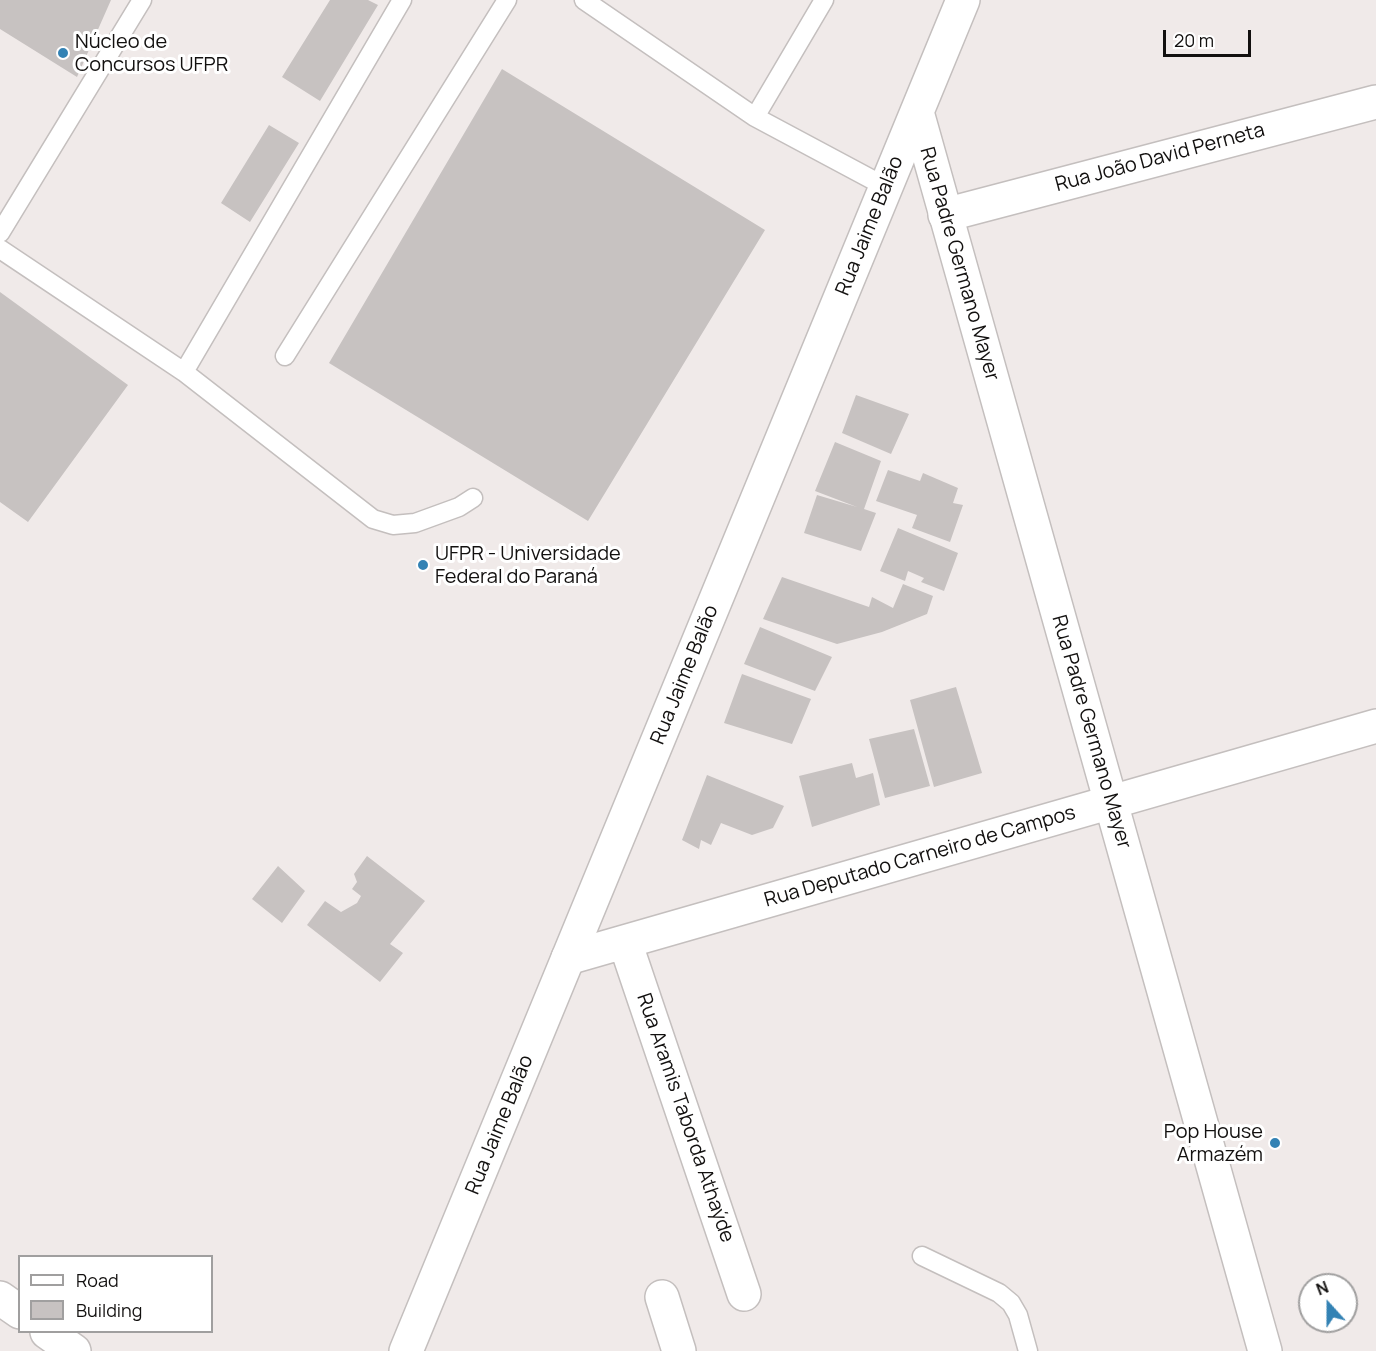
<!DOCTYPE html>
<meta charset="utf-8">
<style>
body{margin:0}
#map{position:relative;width:1376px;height:1351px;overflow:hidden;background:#f0eae9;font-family:Manrope,sans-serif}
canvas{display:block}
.legend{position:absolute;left:18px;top:1255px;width:195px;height:78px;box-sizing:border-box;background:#fff;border:2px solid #a09f9f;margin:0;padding:8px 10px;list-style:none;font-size:18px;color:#12100f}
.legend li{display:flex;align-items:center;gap:12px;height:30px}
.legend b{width:30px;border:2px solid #a09f9f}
.north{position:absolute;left:1298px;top:1273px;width:60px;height:60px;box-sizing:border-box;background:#fff;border:2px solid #a09f9f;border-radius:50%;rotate:339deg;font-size:16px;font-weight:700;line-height:24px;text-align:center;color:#12100f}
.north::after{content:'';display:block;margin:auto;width:21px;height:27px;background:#3382b4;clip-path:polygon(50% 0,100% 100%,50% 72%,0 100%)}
.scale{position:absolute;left:1163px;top:30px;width:88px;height:27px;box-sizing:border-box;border:3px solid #12100f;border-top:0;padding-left:8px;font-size:18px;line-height:21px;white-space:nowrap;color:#12100f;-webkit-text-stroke:4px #fff;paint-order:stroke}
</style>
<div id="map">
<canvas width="1376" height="1351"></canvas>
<ul class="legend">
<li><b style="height:8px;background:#fff"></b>Road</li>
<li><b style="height:16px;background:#c7c2c1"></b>Building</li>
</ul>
<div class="north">N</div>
<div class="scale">20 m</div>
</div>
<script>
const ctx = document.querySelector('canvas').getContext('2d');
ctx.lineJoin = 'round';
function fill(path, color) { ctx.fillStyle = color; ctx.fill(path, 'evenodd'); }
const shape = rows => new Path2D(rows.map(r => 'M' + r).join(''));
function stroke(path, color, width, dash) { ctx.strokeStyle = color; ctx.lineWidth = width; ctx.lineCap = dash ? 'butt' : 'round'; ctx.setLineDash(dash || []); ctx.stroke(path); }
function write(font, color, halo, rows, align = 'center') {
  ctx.font = font + ' Manrope,sans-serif'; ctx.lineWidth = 6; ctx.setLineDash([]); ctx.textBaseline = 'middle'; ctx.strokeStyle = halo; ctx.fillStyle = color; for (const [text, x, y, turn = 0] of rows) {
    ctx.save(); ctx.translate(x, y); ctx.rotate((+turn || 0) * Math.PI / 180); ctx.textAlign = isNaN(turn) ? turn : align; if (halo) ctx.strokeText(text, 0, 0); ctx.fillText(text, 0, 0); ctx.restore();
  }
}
fill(shape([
 [0,0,111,0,77,77,0,29],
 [330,0,368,0,378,5,320,101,282,77],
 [502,69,765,230,588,521,329,363],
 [269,125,299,143,250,222,221,203],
 [0,292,128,385,28,522,0,502],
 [856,395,909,414,891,454,842,433],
 [835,442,881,461,864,509,876,513,861,551,804,533,817,495,857,507,815,491],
 [888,470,920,481,923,473,958,488,953,503,963,505,950,542,912,528,917,515,876,501],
 [898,528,958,553,944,591,921,582,924,578,908,571,905,581,880,571],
 [782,577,869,607,872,597,893,608,903,584,933,596,927,614,882,632,837,644,763,619],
 [760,627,832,657,815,691,744,664],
 [742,674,811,699,792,744,724,723],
 [956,687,982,773,934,787,910,700],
 [914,729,930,786,885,798,869,739],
 [852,763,856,778,873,773,880,805,812,827,799,776],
 [707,775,784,806,773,828,752,835,721,823,711,845,701,840,699,849,682,840],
 [367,856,425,901,390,944,403,953,380,982,307,925,325,901,341,912,357,903,361,896,352,889,357,882,354,874],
 [278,866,305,891,282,923,252,899]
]), '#c7c2c1');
const service = shape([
 [584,0,755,117,886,187],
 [755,117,824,0],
 [0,233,142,0],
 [0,249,184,372,373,519,393,525,415,523,459,507,473,498],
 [285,356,507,0],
 [184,372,402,0],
 [922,1256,999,1293,1011,1303,1018,1315,1028,1351]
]);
const minor = shape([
 [945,215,1376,102],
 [625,942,744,1294],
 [568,958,1376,726],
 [662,1297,679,1351],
 [0,1298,20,1312],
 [47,1332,74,1351]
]);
const tertiary = shape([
 [917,112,1265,1351],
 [406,1351,963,0]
]);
stroke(service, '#c4bfbe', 21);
stroke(minor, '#c4bfbe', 36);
stroke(tertiary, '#c4bfbe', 36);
stroke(service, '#fff', 18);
stroke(minor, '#fff', 33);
stroke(tertiary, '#fff', 33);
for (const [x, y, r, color] of [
 [63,53,6,"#3382b4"],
 [423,565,6,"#3382b4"],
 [1275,1143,6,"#3382b4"]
]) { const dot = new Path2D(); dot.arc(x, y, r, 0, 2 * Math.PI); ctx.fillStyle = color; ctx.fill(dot); stroke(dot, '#fff', 2); }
write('20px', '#12100f', '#fff', [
 ["Núcleo de",75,42],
 ["Concursos UFPR",75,65],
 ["UFPR - Universidade",435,554],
 ["Federal do Paraná",435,577],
 ["Pop House",1263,1132,"right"],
 ["Armazém",1263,1155,"right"]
], 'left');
write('20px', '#12100f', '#fff', [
 ["Rua João David Perneta",1160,158,-15],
 ["Rua Jaime Balão",870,226,-68],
 ["Rua Padre Germano Mayer",959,264,74],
 ["Rua Jaime Balão",685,675,-68],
 ["Rua Padre Germano Mayer",1091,732,74],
 ["Rua Deputado Carneiro de Campos",920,857,-16],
 ["Rua Aramis Taborda Athaýde",685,1118,71],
 ["Rua Jaime Balão",500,1125,-68]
]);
</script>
